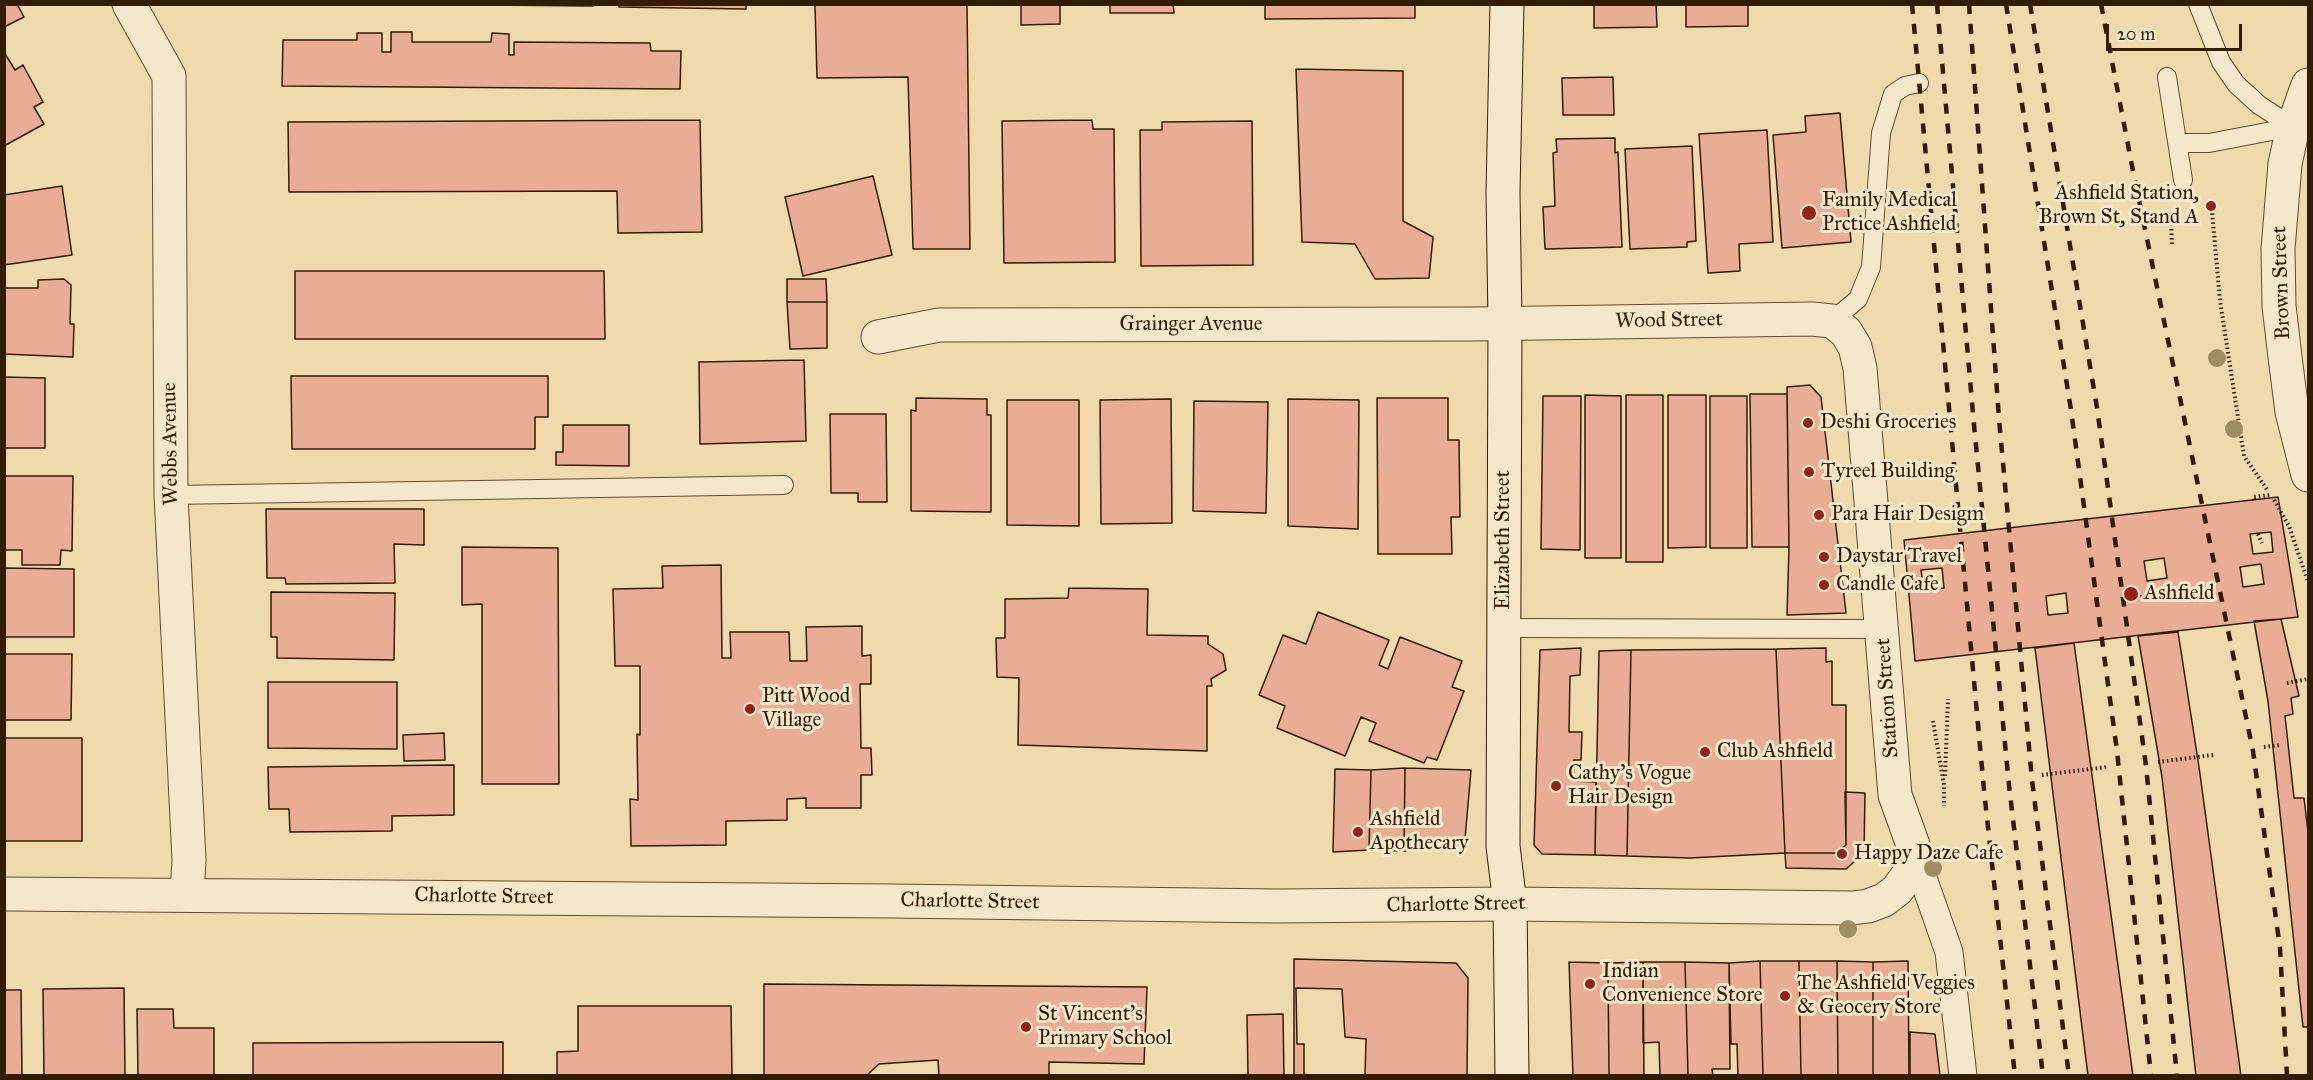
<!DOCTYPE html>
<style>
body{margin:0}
#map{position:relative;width:2313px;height:1080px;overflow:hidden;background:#efdaad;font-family:"IM FELL Great Primer",serif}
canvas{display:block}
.frame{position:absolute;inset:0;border:6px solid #331d02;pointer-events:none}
.scale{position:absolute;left:2106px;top:24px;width:136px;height:27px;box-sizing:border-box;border:3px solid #331d02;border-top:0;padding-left:8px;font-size:18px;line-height:21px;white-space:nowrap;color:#331d02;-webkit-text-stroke:4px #f5e7ca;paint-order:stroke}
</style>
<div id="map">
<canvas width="2313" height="1080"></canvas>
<div class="frame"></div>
<div class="scale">20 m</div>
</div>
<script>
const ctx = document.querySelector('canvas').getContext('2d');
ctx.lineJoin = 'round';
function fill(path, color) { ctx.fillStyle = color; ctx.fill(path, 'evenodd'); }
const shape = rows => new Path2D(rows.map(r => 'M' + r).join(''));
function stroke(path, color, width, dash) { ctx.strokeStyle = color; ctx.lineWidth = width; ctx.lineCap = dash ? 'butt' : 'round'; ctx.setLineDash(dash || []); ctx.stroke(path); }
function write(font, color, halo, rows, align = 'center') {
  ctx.font = font + ' "IM FELL Great Primer",serif'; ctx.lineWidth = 6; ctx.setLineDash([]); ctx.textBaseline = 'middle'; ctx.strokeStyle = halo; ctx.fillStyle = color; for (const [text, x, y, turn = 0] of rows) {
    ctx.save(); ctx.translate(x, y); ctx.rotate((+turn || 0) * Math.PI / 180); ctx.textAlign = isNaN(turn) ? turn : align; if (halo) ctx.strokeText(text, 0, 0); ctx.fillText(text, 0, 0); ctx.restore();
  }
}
const building = shape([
 [4,4,17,4,24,17,4,27,4,4],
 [377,4,593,4,593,6,377,4],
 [619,4,746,4,746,9,619,7,619,4],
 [815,4,967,4,970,249,913,249,908,77,817,78,815,4],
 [1021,4,1060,4,1060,24,1021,25,1021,4],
 [1110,4,1173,4,1174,13,1110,13,1110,4],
 [1265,4,1415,4,1415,18,1265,19,1265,4],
 [1594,4,1656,4,1657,27,1594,28,1594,4],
 [1686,4,1748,4,1748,26,1686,27,1686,4],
 [391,32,412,32,412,42,491,42,492,33,509,34,509,55,514,55,514,42,650,43,651,51,681,51,680,89,282,86,283,40,357,40,357,33,382,33,382,52,391,52,391,32],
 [4,52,15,70,23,65,43,102,34,107,44,124,4,146,4,52],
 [1296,69,1403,71,1403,221,1433,237,1429,278,1375,279,1355,244,1302,242,1296,69],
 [1613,77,1614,115,1563,115,1562,78,1613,77],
 [1840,113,1851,242,1782,248,1773,135,1806,132,1805,116,1840,113],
 [700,120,702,232,618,233,617,191,289,192,288,122,700,120],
 [1092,120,1093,129,1114,129,1115,262,1004,263,1002,121,1092,120],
 [1252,121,1253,265,1141,266,1140,130,1162,130,1162,122,1252,121],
 [1767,130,1773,242,1739,244,1740,271,1708,273,1699,134,1767,130],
 [1615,138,1615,153,1618,152,1622,247,1545,249,1543,207,1555,206,1553,153,1557,152,1556,139,1615,138],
 [1692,146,1696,241,1687,242,1687,247,1630,249,1625,149,1692,146],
 [873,176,892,255,803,276,785,197,873,176],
 [62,186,72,255,4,265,4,195,62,186],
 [295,271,604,271,605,339,295,339,295,271],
 [64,279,71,285,70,324,74,324,73,357,4,354,4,288,38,288,38,280,64,279],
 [787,279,826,279,827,302,787,302,787,279],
 [787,302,827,302,827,348,790,349,787,302],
 [804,360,806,441,700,444,699,362,804,360],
 [291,376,548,376,548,417,535,417,535,449,292,449,291,376],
 [4,377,45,378,45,448,4,448,4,377],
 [1810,385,1821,397,1846,613,1787,615,1789,547,1787,387,1810,385],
 [1750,394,1787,394,1789,547,1752,547,1750,394],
 [1585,395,1621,396,1621,558,1585,558,1585,395],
 [1626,395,1663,395,1663,562,1626,562,1626,395],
 [1668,395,1706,395,1706,547,1668,548,1668,395],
 [1543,396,1581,396,1580,550,1541,549,1543,396],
 [1710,396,1747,396,1747,548,1710,548,1710,396],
 [916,398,987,399,987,415,991,415,991,512,911,511,911,410,916,411,916,398],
 [1377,398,1448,398,1448,440,1459,440,1460,517,1451,517,1452,554,1378,554,1377,398],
 [1171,399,1172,523,1101,524,1100,400,1171,399],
 [1288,399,1359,400,1358,529,1288,526,1288,399],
 [1007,400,1079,400,1079,526,1007,525,1007,400],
 [1194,401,1268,402,1266,513,1193,511,1194,401],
 [830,414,886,414,887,502,858,502,858,493,831,493,830,414],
 [563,425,629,425,629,466,556,465,556,452,563,452,563,425],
 [4,476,73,476,72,551,61,550,60,565,22,565,22,550,4,550,4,476],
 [2278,497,2298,617,1915,661,1904,540,2278,497],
 [266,509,424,509,424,545,394,544,395,583,286,584,285,578,267,578,266,509],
 [2271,532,2273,552,2253,554,2250,534,2271,532],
 [462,547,558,548,559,784,482,784,482,604,462,605,462,547],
 [2164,558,2167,578,2147,581,2144,561,2164,558],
 [2261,564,2264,584,2243,587,2240,567,2261,564],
 [721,565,722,658,731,658,730,632,789,632,790,661,807,661,806,627,862,626,862,656,871,655,871,684,860,684,861,748,871,748,872,775,861,775,861,808,806,808,806,798,787,799,787,820,726,821,726,845,631,846,630,799,638,800,637,734,640,735,640,666,615,666,613,589,663,588,662,566,721,565],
 [4,568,74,569,74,637,4,637,4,568],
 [1942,568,1944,588,1924,591,1921,570,1942,568],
 [1069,588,1148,589,1147,635,1208,636,1208,644,1223,654,1226,670,1211,679,1212,686,1207,686,1207,751,1018,745,1019,678,997,677,996,638,1005,638,1005,599,1068,598,1069,588],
 [271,592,395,593,394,660,277,658,277,637,271,637,271,592],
 [2066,593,2068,613,2048,615,2046,596,2066,593],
 [1318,612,1389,640,1379,665,1388,669,1400,637,1462,661,1452,687,1464,691,1437,760,1427,757,1424,763,1369,741,1376,723,1361,717,1345,756,1277,728,1285,706,1259,695,1283,635,1306,644,1318,612],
 [2281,619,2299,696,2291,698,2293,714,2285,716,2294,798,2304,798,2308,832,2308,1027,2303,1027,2268,701,2254,621,2281,619],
 [2178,632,2199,767,2241,1076,2196,1076,2162,777,2138,636,2178,632],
 [2074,643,2133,1076,2088,1076,2035,648,2074,643],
 [1581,648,1580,675,1570,676,1569,732,1582,732,1581,760,1574,760,1574,781,1596,782,1595,855,1542,854,1534,845,1540,650,1581,648],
 [1826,648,1826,662,1832,661,1832,705,1846,705,1846,845,1836,853,1785,853,1776,649,1826,648],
 [1776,649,1785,853,1690,858,1627,856,1631,650,1776,649],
 [1631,650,1627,856,1595,855,1599,651,1631,650],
 [4,654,72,654,71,720,4,720,4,654],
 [268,682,397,682,397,749,268,748,268,682],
 [444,733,445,760,404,761,403,735,444,733],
 [4,738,82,738,82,841,4,841,4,738],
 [454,765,454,815,392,816,392,831,290,832,289,809,269,809,268,767,454,765],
 [1405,768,1471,770,1465,839,1453,849,1404,851,1405,768],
 [1405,768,1404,851,1369,850,1371,770,1405,768],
 [1335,769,1371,770,1369,850,1333,852,1335,769],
 [1845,792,1865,793,1864,853,1846,869,1786,868,1785,853,1836,853,1846,845,1845,792],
 [1294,959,1456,963,1468,978,1467,1076,1294,1076,1294,959],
 [1760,961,1799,961,1801,1076,1763,1076,1760,961],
 [1760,961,1763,1076,1738,1076,1737,1044,1731,1044,1729,963,1760,961],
 [1799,961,1837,961,1838,1076,1801,1076,1799,961],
 [1837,961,1873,962,1873,1076,1838,1076,1837,961],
 [1908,961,1909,1076,1873,1076,1873,962,1908,961],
 [1569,962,1608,963,1609,1076,1573,1076,1569,962],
 [1643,962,1685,962,1688,1076,1660,1076,1659,1042,1643,1043,1643,962],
 [1643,962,1644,1076,1609,1076,1608,963,1643,962],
 [1685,962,1729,963,1730,1069,1712,1069,1713,1076,1688,1076,1685,962],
 [764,984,1147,987,1144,1064,1049,1062,1049,1076,939,1076,938,1060,879,1064,866,1076,764,1076,764,984],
 [124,988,125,1076,44,1076,43,989,124,988],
 [1296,988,1342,989,1345,1037,1366,1039,1365,1076,1304,1076,1304,1044,1297,1044,1296,988],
 [4,990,21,990,22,1076,4,1076,4,990],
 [578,1006,731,1006,732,1076,557,1076,557,1052,578,1051,578,1006],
 [137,1009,173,1009,174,1028,214,1028,214,1076,138,1076,137,1009],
 [1283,1014,1284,1076,1248,1076,1247,1015,1283,1014],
 [1910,1032,1935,1034,1940,1076,1910,1076,1910,1032],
 [503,1042,503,1076,253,1076,253,1043,503,1042]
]);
fill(building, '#e9ad95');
stroke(building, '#331d02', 1.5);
const service = shape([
 [2198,4,2221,62,2236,84,2259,105,2293,127],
 [2167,77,2183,180],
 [2178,143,2209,143,2293,127],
 [1832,321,1858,299,1871,267,1881,133,1893,94,1905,86,1919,83],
 [171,495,784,485],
 [1504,628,1883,629]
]);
const pedestrian = shape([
 [1913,860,1924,881,1949,952,1963,1076]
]);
const minor = shape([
 [129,4,169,76,171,495,189,860,187,894],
 [4,894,892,901,1276,906,1510,904,1852,908,1868,906,1884,900,1897,890,1908,875,1913,860,1913,845,1895,795,1860,368,1855,347,1846,332,1832,321,1812,319,1472,324,939,325,878,337]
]);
const tertiary = shape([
 [2308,85,2293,127,2285,164,2278,249,2279,306,2285,357,2292,412,2308,475]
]);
const secondary = shape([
 [1507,4,1503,193,1505,322,1503,846,1510,904,1512,1076]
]);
stroke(service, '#624c2d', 20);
stroke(pedestrian, '#624c2d', 29);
stroke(minor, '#624c2d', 35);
stroke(tertiary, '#624c2d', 35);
stroke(secondary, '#331d02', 35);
stroke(shape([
 [2211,200,2220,301,2244,456,2268,491],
 [2172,244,2171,222,2175,210],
 [2254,500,2253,497,2271,495],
 [2274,500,2289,526,2308,582],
 [2258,534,2262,543],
 [2136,598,2181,591],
 [2287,683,2308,679],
 [1933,721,1944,785],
 [2264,747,2281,745],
 [2158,762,2213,755],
 [2042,775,2107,767],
 [1945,776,1948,699],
 [1944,783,1944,806]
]), '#331d02', 4, [1.5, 3]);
stroke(service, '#f5e7ca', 18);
stroke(pedestrian, '#f5e7ca', 27);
stroke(minor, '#f5e7ca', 33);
stroke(tertiary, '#f5e7ca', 33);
stroke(secondary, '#f5e7ca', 33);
stroke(shape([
 [1912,4,1984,790,2015,1076],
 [1937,4,1974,425,2009,785,2043,1076],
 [1969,4,1999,419,2032,780,2069,1076],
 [2006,4,2071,410,2117,751,2151,1076],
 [2030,4,2097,408,2146,766,2177,1076],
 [2101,4,2133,171,2253,751,2280,948,2287,1076]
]), '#331d02', 4.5, [10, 10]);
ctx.fillStyle = '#9f8c65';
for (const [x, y] of [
 [2217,358],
 [2234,429],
 [1933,868],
 [1848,929]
]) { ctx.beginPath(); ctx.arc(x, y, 9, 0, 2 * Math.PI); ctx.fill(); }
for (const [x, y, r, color] of [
 [2211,206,6,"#8f2418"],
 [1809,213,8,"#8f2418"],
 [1808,423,6,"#8f2418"],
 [1809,472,6,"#8f2418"],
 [1819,515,6,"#8f2418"],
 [1824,557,6,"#8f2418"],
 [1824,585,6,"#8f2418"],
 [2131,594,8,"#8f2418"],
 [750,709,6,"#8f2418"],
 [1705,752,6,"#8f2418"],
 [1556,786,6,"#8f2418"],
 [1358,832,6,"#8f2418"],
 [1842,854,6,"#8f2418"],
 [1590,984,6,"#8f2418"],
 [1785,996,6,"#8f2418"],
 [1026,1027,6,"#8f2418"]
]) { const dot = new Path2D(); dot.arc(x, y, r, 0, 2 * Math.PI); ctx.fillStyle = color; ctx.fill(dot); stroke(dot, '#f5e7ca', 2); }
write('21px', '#331d02', '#f5e7ca', [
 ["Ashfield Station,",2199,194,"right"],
 ["Brown St, Stand A",2199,218,"right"],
 ["Family Medical",1822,201],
 ["Prctice Ashfield",1822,225],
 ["Deshi Groceries",1820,423],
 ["Tyreel Building",1821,472],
 ["Para Hair Desigm",1831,515],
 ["Daystar Travel",1836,557],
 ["Candle Cafe",1836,585],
 ["Ashfield",2144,594],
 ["Pitt Wood",762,697],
 ["Village",762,721],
 ["Club Ashfield",1717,752],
 ["Cathy's Vogue",1568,774],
 ["Hair Design",1568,798],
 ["Ashfield",1370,820],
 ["Apothecary",1370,844],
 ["Happy Daze Cafe",1854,854],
 ["Indian",1602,972],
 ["Convenience Store",1602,996],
 ["The Ashfield Veggies",1797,984],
 ["& Geocery Store",1797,1008],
 ["St Vincent's",1038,1015],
 ["Primary School",1038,1039]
], 'left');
write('21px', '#331d02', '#f5e7ca', [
 ["Brown Street",2282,283,-92],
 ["Wood Street",1669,321,-1],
 ["Grainger Avenue",1191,325],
 ["Webbs Avenue",171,444,-91],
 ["Elizabeth Street",1504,540,-90],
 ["Station Street",1888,698,-94],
 ["Charlotte Street",484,897,1],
 ["Charlotte Street",970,902,1],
 ["Charlotte Street",1456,905,-1]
]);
</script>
